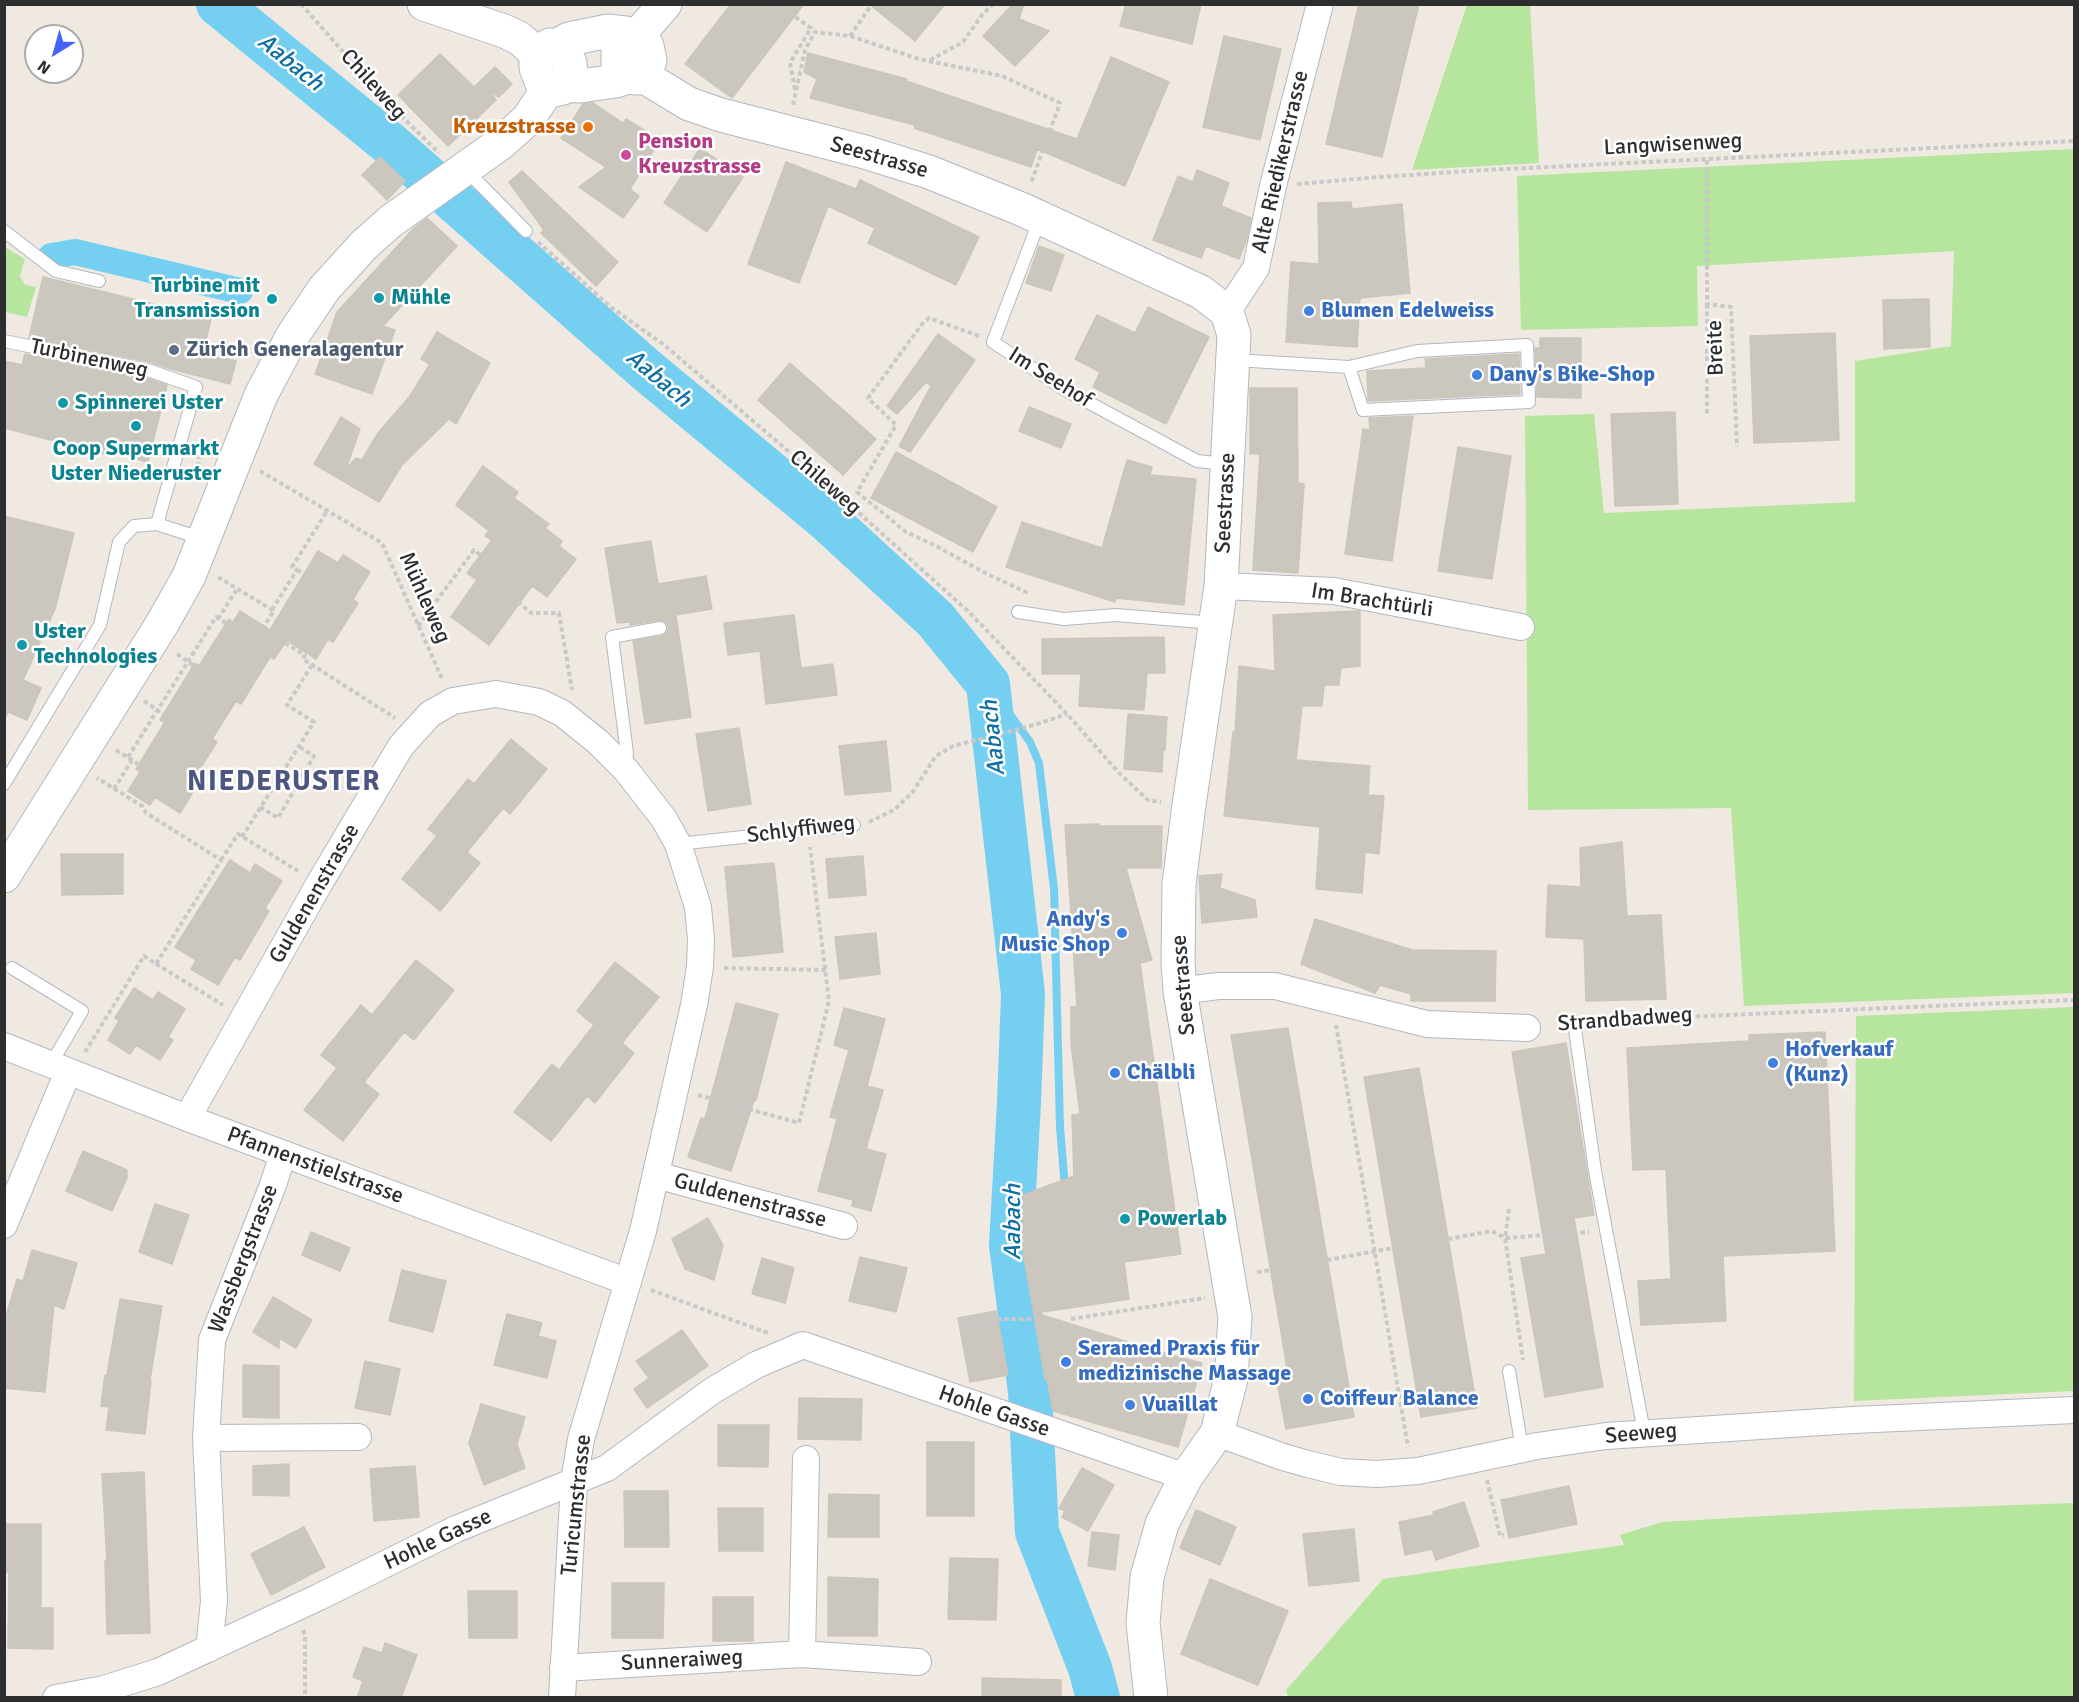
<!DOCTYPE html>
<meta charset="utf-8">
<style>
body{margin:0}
#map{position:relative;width:2079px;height:1702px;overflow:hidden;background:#efe9e1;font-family:Signika,sans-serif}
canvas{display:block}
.frame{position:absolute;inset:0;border:6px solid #2e2e2e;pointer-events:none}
.north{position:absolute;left:24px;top:24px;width:60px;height:60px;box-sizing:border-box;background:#fff;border:2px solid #ababab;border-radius:50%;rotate:217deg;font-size:16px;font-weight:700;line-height:24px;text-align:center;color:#2e2e2e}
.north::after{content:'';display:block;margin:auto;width:21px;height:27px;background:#4264fb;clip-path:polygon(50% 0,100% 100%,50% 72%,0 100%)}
</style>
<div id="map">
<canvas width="2079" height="1702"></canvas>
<div class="frame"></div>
<div class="north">N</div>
</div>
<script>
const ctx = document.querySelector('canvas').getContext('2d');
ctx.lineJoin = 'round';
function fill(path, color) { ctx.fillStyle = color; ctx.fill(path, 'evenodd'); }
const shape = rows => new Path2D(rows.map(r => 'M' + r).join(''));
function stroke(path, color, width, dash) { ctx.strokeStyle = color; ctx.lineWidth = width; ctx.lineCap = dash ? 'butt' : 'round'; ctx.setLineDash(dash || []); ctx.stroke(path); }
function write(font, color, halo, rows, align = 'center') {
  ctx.font = font + ' Signika,sans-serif'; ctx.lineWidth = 5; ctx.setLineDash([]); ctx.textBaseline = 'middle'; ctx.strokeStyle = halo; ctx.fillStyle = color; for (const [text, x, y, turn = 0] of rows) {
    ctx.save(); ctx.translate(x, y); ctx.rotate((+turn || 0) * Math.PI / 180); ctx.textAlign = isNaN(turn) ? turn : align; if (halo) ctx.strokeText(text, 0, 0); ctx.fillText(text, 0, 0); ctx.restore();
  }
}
fill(shape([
 [1467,5,1530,5,1539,163,1412,170],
 [2074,149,2074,993,1744,1006,1731,808,1528,810,1525,416,1594,414,1604,513,1855,502,1855,361,1951,346,1954,251,1697,266,1698,326,1521,330,1517,176],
 [5,247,25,259,20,276,25,285,36,287,27,317,5,312],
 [2074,1007,2074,1391,1854,1401,1856,1016],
 [2074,1503,2074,1697,1288,1697,1286,1690,1383,1579,1624,1545,1620,1535,1662,1522,1874,1510]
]), '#b6e59e');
stroke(shape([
 [988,684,1030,742,1039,763,1054,889,1060,1127,1065,1188],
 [1033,1460,1047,1433]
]), '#75cff0', 8);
stroke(shape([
 [51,256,75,252,240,291]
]), '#75cff0', 26);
stroke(shape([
 [218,4,390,144,644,368,826,519,935,619,988,684,1023,994,1019,1103,1011,1245,1030,1392,1037,1532,1090,1668,1098,1698]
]), '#75cff0', 44);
const building = shape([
 [731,4,804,4,732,98,685,64,731,4],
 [869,4,945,4,915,41,869,4],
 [1013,4,1024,4,1019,19,1049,31,1015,66,983,36,1013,4],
 [1126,4,1201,4,1192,44,1120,26,1126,4],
 [1359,4,1419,4,1382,157,1326,144,1359,4],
 [1224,36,1281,49,1260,140,1203,127,1224,36],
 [808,53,907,79,906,81,1077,139,1111,57,1169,82,1125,186,1037,149,1031,167,914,128,915,125,810,98,817,79,804,72,808,53],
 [440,54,474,87,495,67,512,84,499,97,489,91,496,100,448,146,398,95,440,54],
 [593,103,623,123,626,119,660,140,630,189,639,196,623,218,579,187,606,167,561,138,583,104,593,103],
 [700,148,743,177,707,232,664,203,700,148],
 [380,157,405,181,387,200,362,175,380,157],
 [786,162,856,189,860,180,979,237,956,285,868,243,875,228,828,206,799,283,748,264,786,162],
 [1197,170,1229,183,1221,206,1251,218,1247,239,1239,259,1206,246,1201,258,1153,240,1178,176,1193,182,1197,170],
 [522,171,618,262,596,286,541,233,544,230,509,182,522,171],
 [1351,202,1352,209,1402,204,1410,293,1360,298,1357,347,1286,342,1291,262,1319,264,1318,203,1351,202],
 [427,218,457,246,383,326,395,330,372,394,315,374,337,312,414,228,427,218],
 [1039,246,1064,255,1051,291,1026,283,1039,246],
 [43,277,211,318,203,353,236,361,230,384,171,369,153,363,29,338,43,277],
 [1929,299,1930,347,1884,349,1883,300,1929,299],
 [1148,307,1209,337,1166,424,1093,387,1100,372,1075,359,1097,315,1135,333,1148,307],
 [437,332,490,363,456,424,449,419,402,465,379,502,314,464,341,417,360,429,346,469,356,458,362,460,378,433,410,396,430,364,421,359,437,332],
 [1835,333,1839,440,1754,443,1750,336,1835,333],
 [938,334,975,360,910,452,899,446,931,386,926,382,897,414,887,406,938,334],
 [1540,338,1581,338,1581,398,1537,397,1535,348,1540,348,1540,338],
 [25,354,149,379,167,385,148,462,109,452,109,455,4,428,4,361,22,365,25,354],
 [1519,354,1520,394,1369,401,1368,399,1367,371,1426,368,1425,359,1519,354],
 [790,363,876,439,843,475,758,400,790,363],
 [1250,388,1297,388,1298,483,1304,484,1298,573,1253,570,1260,454,1250,454,1250,388],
 [1029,407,1071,424,1061,448,1019,431,1029,407],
 [1675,412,1678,504,1615,506,1611,414,1675,412],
 [1413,416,1392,561,1345,554,1363,429,1370,430,1369,418,1413,416],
 [1458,447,1511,456,1492,579,1438,571,1458,447],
 [896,452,997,507,973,552,871,498,896,452],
 [1127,460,1152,467,1150,475,1196,479,1184,605,1116,598,1115,602,1006,567,1022,522,1102,548,1127,460],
 [483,466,518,492,514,498,549,524,545,528,562,541,559,546,576,559,547,597,532,586,489,645,451,617,477,580,467,573,492,540,485,536,489,531,456,505,483,466],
 [4,516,74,533,55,609,23,680,41,688,27,720,8,712,4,720,4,516],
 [651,541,658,584,706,576,712,609,676,615,691,717,645,724,633,641,662,636,668,631,668,626,666,622,659,620,630,625,630,622,617,623,605,548,651,541],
 [318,551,338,563,343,555,370,572,353,599,358,603,333,642,328,639,316,659,287,640,274,659,270,657,241,704,236,701,212,739,217,742,187,789,193,792,180,813,155,797,150,805,128,791,140,772,136,769,165,722,160,720,195,663,199,666,229,619,233,622,240,611,270,630,318,551],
 [1356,611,1360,611,1360,666,1341,668,1339,685,1324,685,1322,706,1302,706,1296,760,1370,766,1368,795,1384,796,1379,854,1365,852,1362,893,1316,889,1320,827,1224,816,1233,732,1235,732,1239,666,1275,671,1273,615,1356,611],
 [794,615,801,668,833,664,837,695,766,704,760,651,728,655,724,623,794,615],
 [1164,637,1165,673,1147,673,1144,710,1079,706,1081,674,1042,674,1042,639,1164,637],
 [1128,714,1167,717,1165,750,1163,750,1162,772,1124,769,1128,714],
 [739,728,751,804,708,811,696,734,739,728],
 [511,739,547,769,510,814,503,808,467,852,480,863,440,911,402,879,437,836,428,829,468,779,474,784,511,739],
 [886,741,891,791,845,795,839,746,886,741],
 [1099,824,1099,826,1162,826,1161,868,1126,868,1152,960,1140,963,1181,1254,1124,1262,1129,1299,1036,1313,1160,1352,1202,1363,1178,1447,1053,1411,1047,1379,1045,1379,1023,1251,1023,1195,1074,1176,1072,1115,1080,1114,1071,1044,1071,1007,1077,1006,1065,825,1099,824],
 [1622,842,1627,916,1661,915,1666,999,1586,1001,1584,939,1546,937,1548,885,1581,887,1580,848,1622,842],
 [61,854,123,854,123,894,62,895,61,854],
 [863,856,866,895,829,898,826,859,863,856],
 [230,860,250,873,255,864,282,881,265,908,269,911,240,960,235,957,218,985,191,969,196,960,175,947,230,860],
 [774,863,783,952,733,957,725,867,774,863],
 [1222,874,1220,888,1255,900,1257,917,1202,923,1199,876,1222,874],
 [1315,919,1412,950,1496,951,1495,1001,1411,1001,1411,994,1380,985,1375,993,1301,964,1315,919],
 [876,933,880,974,840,979,835,937,876,933],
 [416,960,454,990,414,1040,404,1032,364,1082,379,1094,343,1141,304,1110,337,1068,321,1055,361,1005,372,1015,416,960],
 [615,962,659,997,622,1043,634,1053,595,1103,587,1096,551,1141,514,1112,552,1064,559,1070,594,1025,577,1011,615,962],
 [134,988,153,1000,158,992,185,1009,168,1037,173,1040,160,1060,136,1045,130,1054,108,1040,119,1021,115,1018,134,988],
 [736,1003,778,1014,756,1100,754,1100,731,1171,688,1157,701,1118,705,1119,736,1003],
 [844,1008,885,1019,867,1086,883,1090,866,1149,886,1154,871,1211,852,1206,853,1200,818,1191,837,1119,830,1117,849,1050,834,1045,844,1008],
 [1288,1028,1354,1417,1286,1429,1275,1371,1287,1368,1231,1035,1288,1028],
 [1825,1032,1835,1251,1723,1256,1726,1321,1641,1325,1638,1281,1671,1279,1666,1169,1633,1170,1627,1048,1749,1041,1749,1035,1825,1032],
 [1566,1043,1594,1215,1574,1218,1603,1387,1545,1397,1521,1258,1546,1254,1512,1052,1566,1043],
 [1419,1068,1477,1408,1421,1417,1364,1077,1419,1068],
 [83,1151,127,1170,127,1178,112,1211,66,1191,83,1151],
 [155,1204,189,1215,172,1264,139,1252,155,1204],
 [708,1218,723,1245,714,1280,685,1269,672,1239,708,1218],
 [311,1232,350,1248,340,1271,302,1255,311,1232],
 [32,1250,77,1263,64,1309,54,1305,45,1392,4,1388,4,1323,17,1279,23,1281,32,1250],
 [860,1257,907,1268,896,1312,849,1301,860,1257],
 [762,1258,794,1268,785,1303,752,1294,762,1258],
 [402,1270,446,1281,433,1332,389,1321,402,1270],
 [273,1297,312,1320,296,1348,279,1338,279,1348,253,1332,273,1297],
 [120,1299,162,1306,150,1380,151,1381,145,1434,106,1430,109,1407,101,1406,105,1375,107,1375,120,1299],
 [996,1311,1008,1375,970,1382,958,1318,996,1311],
 [507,1314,542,1323,538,1336,556,1341,547,1378,494,1365,507,1314],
 [682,1330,708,1366,647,1408,634,1389,649,1378,636,1361,682,1330],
 [365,1361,400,1369,390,1415,355,1408,365,1361],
 [243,1365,279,1366,279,1418,243,1417,243,1365],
 [799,1398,862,1399,861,1440,798,1439,799,1398],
 [481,1404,525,1417,517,1444,525,1468,484,1485,469,1443,481,1404],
 [718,1425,769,1425,768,1467,718,1466,718,1425],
 [927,1442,974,1442,974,1516,927,1516,927,1442],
 [289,1464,289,1496,253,1495,253,1466,289,1464],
 [415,1466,419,1517,374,1521,370,1469,415,1466],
 [1082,1468,1114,1485,1088,1531,1062,1517,1065,1511,1059,1508,1082,1468],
 [144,1472,150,1633,107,1634,105,1561,107,1561,102,1474,144,1472],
 [1569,1486,1577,1524,1509,1538,1501,1500,1569,1486],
 [624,1491,668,1491,669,1547,625,1547,624,1491],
 [829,1494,879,1495,879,1537,828,1537,829,1494],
 [1464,1502,1479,1546,1436,1560,1432,1549,1405,1555,1399,1522,1434,1515,1433,1512,1464,1502],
 [718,1508,763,1508,763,1551,719,1551,718,1508],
 [1196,1510,1236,1527,1220,1565,1180,1548,1196,1510],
 [4,1524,41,1524,41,1608,53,1608,53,1649,8,1648,9,1572,4,1572,4,1524],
 [304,1527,325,1567,271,1595,251,1554,304,1527],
 [1354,1529,1359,1581,1309,1586,1303,1534,1354,1529],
 [1092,1532,1119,1535,1115,1570,1088,1566,1092,1532],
 [950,1558,998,1559,996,1620,948,1619,950,1558],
 [828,1577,878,1579,877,1636,828,1636,828,1577],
 [1210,1579,1288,1611,1258,1685,1181,1654,1210,1579],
 [612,1583,664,1583,663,1638,612,1638,612,1583],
 [468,1591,517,1591,517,1638,469,1638,468,1591],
 [713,1597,753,1597,753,1641,713,1641,713,1597],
 [385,1643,417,1655,401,1698,357,1698,363,1681,353,1677,364,1647,382,1653,385,1643],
 [982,1678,1061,1680,1061,1698,982,1698,982,1678]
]);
fill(building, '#cbc7bf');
stroke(building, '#cbc5ba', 1.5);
const lane = shape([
 [466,170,526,231],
 [1040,219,993,342,1062,388,1197,461,1226,464],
 [4,231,56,271,99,281],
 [4,341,151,371,196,387,157,524],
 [1235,360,1349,367,1417,351,1527,345,1529,402,1363,410,1349,367],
 [1018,612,1064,619,1116,615,1214,623],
 [626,769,627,753,612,637,660,628],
 [4,784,100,625,119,542,134,526,157,524,203,539],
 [678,844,854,825],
 [12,968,82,1011,51,1064],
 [1574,1022,1595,1171,1644,1432],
 [1509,1371,1522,1449]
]);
const street = shape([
 [1227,312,1256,268,1273,186,1320,4],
 [1221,586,1334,591,1521,627],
 [1180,991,1218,986,1275,986,1427,1024,1527,1028],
 [4,1046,190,1119,628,1282],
 [190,1119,194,1106,319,884,401,746,430,714,453,701,496,694,539,702,562,713,598,742,626,770,664,819,678,844,698,907,701,939,700,967,694,1005,643,1231,581,1439,574,1482,562,1698],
 [656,1175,844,1226],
 [4,1225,68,1072],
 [1217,1433,1283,1457,1308,1464,1341,1472,1377,1474,1418,1471,1537,1446,1606,1436,1853,1420,2074,1410],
 [206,1438,358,1437],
 [209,1649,214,1601,206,1438,212,1340,273,1185,283,1154],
 [802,1654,806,1459],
 [563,1668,802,1654,918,1662],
 [56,1698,104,1689,158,1672,319,1597,456,1529,607,1468,712,1391,756,1365,803,1345,1186,1477]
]);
const secondary = shape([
 [424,4,504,31,519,38,538,55],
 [625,33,638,35,642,37,647,46,650,60,648,67,643,76,637,78,627,77,618,64,618,44,625,33],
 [638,35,665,4],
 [550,45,564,50,570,63,571,72,570,77,563,88,555,90,543,86,536,68,536,60,541,50,550,45],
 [556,46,569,39,608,31,625,33],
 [643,76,689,104,721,115,865,152,929,172,1021,209,1201,292,1227,312,1234,335,1221,586,1189,805,1179,884,1178,962,1180,991,1235,1317,1231,1379,1217,1433,1186,1477,1162,1524,1147,1577,1143,1623,1151,1698],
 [566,85,580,86,616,81,627,77],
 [4,876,162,624,189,576,261,395,293,335,324,289,364,245,391,221,501,143,528,119,548,89]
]);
stroke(lane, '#b4b7c1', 14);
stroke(street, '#b4b7c1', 28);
stroke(secondary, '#b4b7c1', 35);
stroke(shape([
 [301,4,388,103,439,153],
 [777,4,811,28,790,63,795,90],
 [850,36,872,4],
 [930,60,963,42,982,15,993,4],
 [793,105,805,50,815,32,850,36,919,59,1002,76,1060,103,1031,183],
 [1707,160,1707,304,1731,307,1737,447],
 [1297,184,1379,177,1486,170,2074,141],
 [538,242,612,308,663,344,829,486,969,612,1067,714,1120,774,1148,800,1161,802],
 [1707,304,1707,416],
 [979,336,929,318,922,324,868,398,896,425,857,492,906,532,936,546,987,574,1030,594],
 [200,447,198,464,202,467],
 [260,471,382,543,443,681],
 [297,570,304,574],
 [218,577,274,611,264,626],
 [272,610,297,570,292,567,327,511],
 [218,619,237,589],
 [418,626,474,550,512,579,505,590,531,613,559,613,572,690],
 [285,643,305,655,303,659,395,718],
 [177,654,194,666],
 [144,701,163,714],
 [116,750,138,764],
 [128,757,216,617,226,623],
 [114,789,132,760],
 [260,807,278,818,314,756,298,746],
 [869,822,894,810,912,793,936,756,953,746,1034,725,1067,714],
 [242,837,314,722,287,705,312,665],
 [221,860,238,834,298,871],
 [156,964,223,1005],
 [724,968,826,970],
 [1591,1021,2074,1000],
 [1336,1025,1408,1447],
 [85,1052,144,956,156,964,221,860,146,813,142,806,97,778],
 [698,1095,799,1123,829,1001,810,847],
 [1509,1209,1505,1238,1523,1360],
 [1448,1239,1492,1231,1505,1238,1589,1232],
 [1327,1260,1393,1248],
 [1257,1272,1271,1270],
 [651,1290,768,1333],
 [1071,1319,1205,1298],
 [960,1327,1001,1319,1035,1319],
 [1487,1480,1500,1536,1504,1535],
 [303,1630,305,1635,305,1698]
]), '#c9c9c9', 4, [4.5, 3]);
stroke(lane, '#fff', 12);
stroke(street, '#fff', 26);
stroke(secondary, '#fff', 33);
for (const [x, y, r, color] of [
 [588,127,6,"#e8710a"],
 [626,155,6,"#d1479c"],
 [379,298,6,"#0f9aa8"],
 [272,299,6,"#0f9aa8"],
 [1309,311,6,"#3f7fe0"],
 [174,350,6,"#5c6f8a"],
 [1477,375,6,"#3f7fe0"],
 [63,403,6,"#0f9aa8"],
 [136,426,6,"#0f9aa8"],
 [22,645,6,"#0f9aa8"],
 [1122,933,6,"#3f7fe0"],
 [1773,1063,6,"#3f7fe0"],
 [1115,1073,6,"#3f7fe0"],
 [1125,1219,6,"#0f9aa8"],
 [1066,1362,6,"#3f7fe0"],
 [1308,1399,6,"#3f7fe0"],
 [1130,1405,6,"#3f7fe0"]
]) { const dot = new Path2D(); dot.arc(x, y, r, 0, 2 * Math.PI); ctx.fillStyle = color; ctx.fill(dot); stroke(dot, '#fff', 2); }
write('22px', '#2e2e2e', '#fff', [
 ["Chileweg",373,85,48],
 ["Langwisenweg",1673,145,-3],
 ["Seestrasse",879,158,16],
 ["Alte Riedikerstrasse",1281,162,-77],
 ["Breite",1716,348,-92],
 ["Turbinenweg",89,359,12],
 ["Im Seehof",1050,378,32],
 ["Chileweg",825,483,41],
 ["Seestrasse",1226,503,-87],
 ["Mühleweg",424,598,66],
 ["Im Brachtürli",1372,601,9],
 ["Schlyffiweg",801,830,-7],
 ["Guldenenstrasse",315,894,-60],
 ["Seestrasse",1184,985,-95],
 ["Strandbadweg",1625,1020,-4],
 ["Pfannenstielstrasse",315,1166,20],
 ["Guldenenstrasse",750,1201,15],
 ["Wassbergstrasse",244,1259,-69],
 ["Hohle Gasse",994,1412,19],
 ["Seeweg",1641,1434,-5],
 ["Turicumstrasse",577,1505,-84],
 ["Hohle Gasse",438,1540,-25],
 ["Sunneraiweg",682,1661,-3]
]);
write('bold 22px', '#c56008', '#fff', [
 ["Kreuzstrasse",576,127]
], 'right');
write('bold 22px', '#b23c85', '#fff', [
 ["Pension",638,142],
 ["Kreuzstrasse",638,167]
], 'left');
write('bold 22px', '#0d838f', '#fff', [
 ["Turbine mit",260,286,"right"],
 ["Transmission",260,311,"right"],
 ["Mühle",391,298],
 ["Spinnerei Uster",75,403],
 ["Coop Supermarkt",136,449,"center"],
 ["Uster Niederuster",136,474,"center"],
 ["Uster",34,632],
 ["Technologies",34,657],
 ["Powerlab",1137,1219]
], 'left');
write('bold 22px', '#366cbe', '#fff', [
 ["Blumen Edelweiss",1321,311],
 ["Dany's Bike-Shop",1489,375],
 ["Andy's",1110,920,"right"],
 ["Music Shop",1110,945,"right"],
 ["Hofverkauf",1785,1050],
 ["(Kunz)",1785,1075],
 ["Chälbli",1127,1073],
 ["Seramed Praxis für",1078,1349],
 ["medizinische Massage",1078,1374],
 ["Coiffeur Balance",1320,1399],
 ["Vuaillat",1142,1405]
], 'left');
write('bold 22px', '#4e5e75', '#fff', [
 ["Zürich Generalagentur",186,350]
], 'left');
write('italic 24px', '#0d6fa3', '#fff', [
 ["Aabach",290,63,39],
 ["Aabach",658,379,40],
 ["Aabach",994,738,-96],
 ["Aabach",1014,1222,-90]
]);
ctx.letterSpacing = '1.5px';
write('bold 28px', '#4d5680', '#fff', [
 ["NIEDERUSTER",284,783]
]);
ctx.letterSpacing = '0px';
</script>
